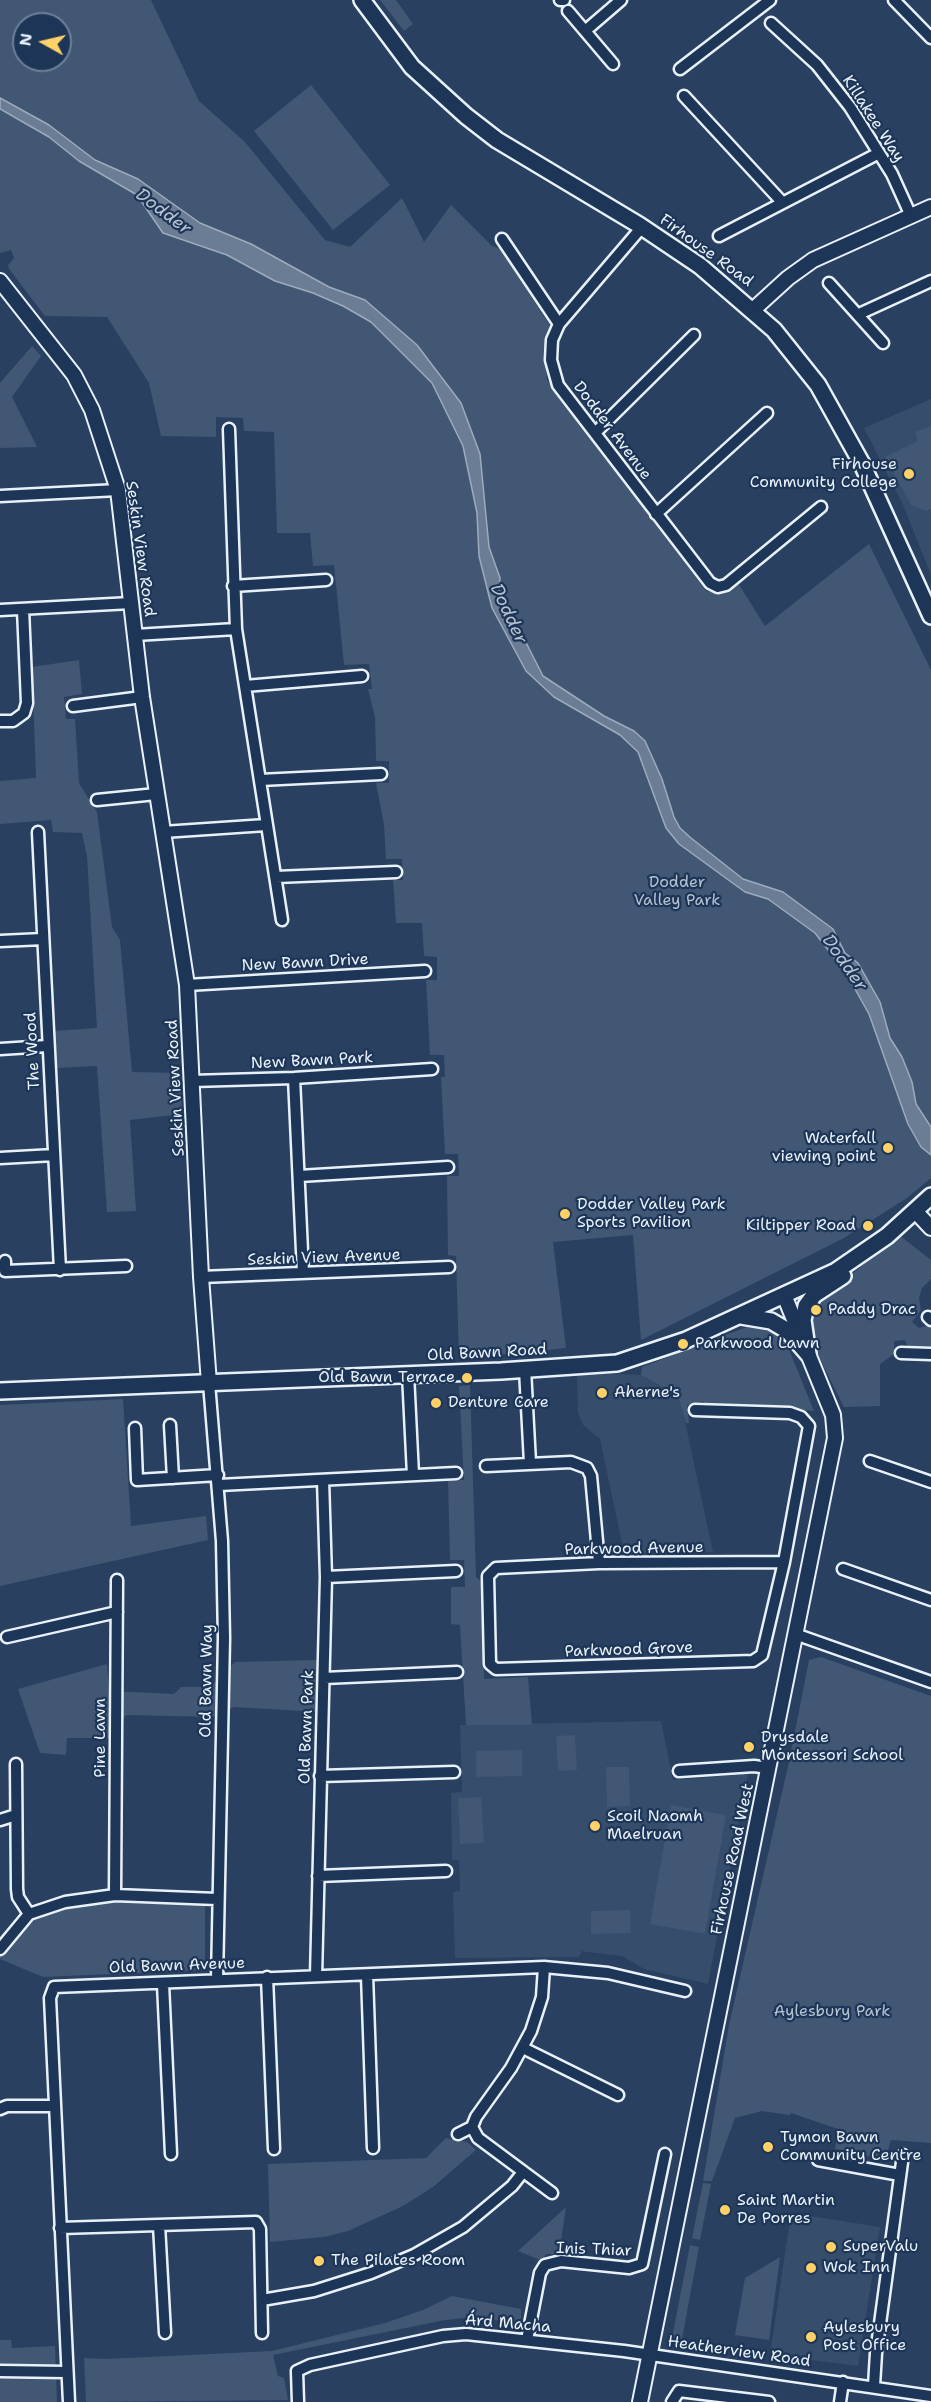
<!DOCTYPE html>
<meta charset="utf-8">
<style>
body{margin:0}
#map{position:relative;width:931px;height:2402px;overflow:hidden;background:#294061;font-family:"Shantell Sans",sans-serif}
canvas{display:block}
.north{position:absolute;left:12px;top:12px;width:60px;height:60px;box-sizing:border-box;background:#1d3557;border:2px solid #6e8097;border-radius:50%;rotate:278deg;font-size:16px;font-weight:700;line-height:24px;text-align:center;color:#e8f1f8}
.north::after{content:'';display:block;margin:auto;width:21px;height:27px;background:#ffd166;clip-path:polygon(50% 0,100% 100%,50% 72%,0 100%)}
</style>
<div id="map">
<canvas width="931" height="2402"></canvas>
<div class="north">N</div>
</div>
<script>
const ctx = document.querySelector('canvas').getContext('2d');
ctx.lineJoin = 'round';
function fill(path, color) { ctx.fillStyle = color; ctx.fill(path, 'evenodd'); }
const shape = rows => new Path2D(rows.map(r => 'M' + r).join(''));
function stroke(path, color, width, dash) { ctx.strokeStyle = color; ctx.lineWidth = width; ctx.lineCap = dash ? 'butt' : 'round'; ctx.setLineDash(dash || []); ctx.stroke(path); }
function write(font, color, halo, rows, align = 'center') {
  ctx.font = font + ' "Shantell Sans",sans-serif'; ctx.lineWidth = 4.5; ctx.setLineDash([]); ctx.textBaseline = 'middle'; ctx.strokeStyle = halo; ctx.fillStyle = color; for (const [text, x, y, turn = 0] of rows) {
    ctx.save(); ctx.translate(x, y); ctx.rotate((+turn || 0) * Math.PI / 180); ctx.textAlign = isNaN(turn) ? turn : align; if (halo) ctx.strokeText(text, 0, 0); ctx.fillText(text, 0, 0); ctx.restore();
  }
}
fill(shape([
 [931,399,931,575,903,505,864,428],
 [620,1374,641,1375,680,1398,713,1552,624,1553,600,1439,583,1425,578,1413,577,1375],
 [661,1721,673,1780,748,1774,708,1984,644,1969,622,1956,587,1952,582,1951,579,1957,455,1958,453,1892,460,1891,459,1860,452,1860,451,1793,462,1792,460,1725],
 [791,2213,880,2227,858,2366,770,2355]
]), '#364d6b');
fill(shape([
 [0,0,151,0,199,101,245,142,325,240,350,247,402,198,424,242,451,205,492,246,500,249,551,327,545,349,547,380,706,591,719,593,738,583,765,626,869,544,931,670,931,1178,907,1198,844,1238,641,1340,633,1235,553,1242,566,1348,459,1359,456,1256,448,1255,447,1176,459,1176,458,1154,445,1154,441,1077,445,1077,444,1055,430,1055,426,980,437,980,437,957,424,956,422,923,396,923,393,880,403,880,402,859,386,859,384,825,376,783,389,783,389,761,376,761,375,717,368,689,372,689,369,664,344,665,334,565,313,566,310,533,277,533,274,432,244,431,243,418,216,417,216,437,161,436,149,383,107,317,45,316,9,269,8,265,14,258,11,250,0,253],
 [24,24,60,24,60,60,24,60],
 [380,0,396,0,413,24,404,31],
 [311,85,390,185,333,230,254,131],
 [32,346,41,356,12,397,37,447,0,448,0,383],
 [931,426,931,509,926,511,911,505,885,457,918,441,915,432],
 [79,660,82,694,64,697,66,719,75,719,79,783,97,812,112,927,120,940,132,1072,180,1073,182,1114,130,1120,136,1211,107,1212,97,1066,57,1068,54,1031,97,1028,87,856,82,833,53,832,51,820,0,824,0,781,36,778,32,667],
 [899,1235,931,1260,931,1279,922,1288,919,1298,921,1310,912,1322,919,1328,931,1325,931,1349,908,1347,905,1340,894,1341,894,1354,880,1364,880,1406,844,1407,814,1347,809,1310],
 [752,1325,769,1326,784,1337,814,1411,750,1405,707,1406,703,1401,687,1405,689,1423,686,1423,678,1396,641,1375,642,1367],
 [470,1385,476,1577,483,1583,484,1679,528,1677,532,1725,466,1725,460,1625,451,1624,451,1587,465,1587,464,1560,450,1560,448,1480,464,1480,459,1386],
 [123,1399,131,1526,206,1516,208,1540,0,1586,0,1405],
 [821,1657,931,1696,931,2143,891,2140,885,2160,835,2149,838,2129,791,2113,790,2115,762,2111,735,2118,712,2181,703,2181,729,2025,789,1762,809,1660],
 [318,1660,320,1712,234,1707,214,1717,126,1715,111,1738,67,1738,66,1755,40,1753,18,1689,107,1664,109,1691,174,1694,181,1687,210,1687,235,1662],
 [575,1735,577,1770,558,1771,556,1736],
 [522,1750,522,1776,476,1777,476,1751],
 [606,1767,629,1767,630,1806,607,1807],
 [481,1797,484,1843,460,1844,458,1798],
 [671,1805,726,1815,705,1934,650,1924],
 [93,1901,205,1905,205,1970,43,1977,0,1959,0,1954,35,1914],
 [630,1910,631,1933,591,1934,591,1911],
 [446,2138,467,2142,476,2150,433,2187,403,2206,348,2231,324,2237,270,2242,268,2164,426,2158],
 [703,2183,711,2184,700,2240,692,2238],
 [566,2207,559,2254,547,2254,540,2260,518,2251],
 [690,2245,699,2247,682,2339,672,2338],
 [780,2257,769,2340,735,2335,745,2278],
 [452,2296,521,2309,521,2318,517,2323,475,2317,445,2320,273,2355,278,2376,284,2378,288,2400,86,2402,84,2358,107,2359,272,2351,385,2323,423,2310],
 [0,2340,11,2340,12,2348,55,2346,57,2402,0,2402]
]), '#415774');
const water = shape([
 [0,98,49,125,95,160,138,179,200,223,251,244,329,287,365,300,417,345,461,403,480,454,489,547,500,578,499,590,504,605,513,617,543,676,604,716,634,731,645,741,662,779,674,817,680,828,691,838,743,879,783,892,833,929,845,953,858,963,880,1002,890,1038,902,1057,912,1082,916,1104,931,1127,931,1155,921,1147,908,1124,869,1014,846,973,815,933,768,899,745,892,679,844,666,828,638,752,620,735,554,697,526,671,492,608,479,556,477,513,463,446,432,383,371,322,343,306,313,293,275,281,227,255,163,233,137,195,79,161,49,137,0,109,0,98]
]);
fill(water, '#6b7c95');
stroke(water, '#9dabbd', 1.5);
const minor = shape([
 [560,0,564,0],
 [894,0,931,38],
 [568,11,613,64],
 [771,23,817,65,850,107,892,174,911,216],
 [585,31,621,0],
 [680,69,770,0],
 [684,96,782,202],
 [642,227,559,324,552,340,551,360,558,385,710,583,718,587,726,585,821,507],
 [719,236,879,153],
 [502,239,559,324],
 [829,283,883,343],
 [859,314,931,281],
 [229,429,236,629,282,920],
 [596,432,694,335],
 [0,496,118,490],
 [656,514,767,413],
 [233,586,326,580],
 [0,610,131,603],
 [135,635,236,629],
 [245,686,362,676],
 [73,706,142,697],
 [0,721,13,721,24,713,27,703,23,609],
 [260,780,381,774],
 [97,800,156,794],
 [38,832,60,1270],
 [163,832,266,825],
 [276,877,396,872],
 [0,941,43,939],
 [187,985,425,971],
 [0,1049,47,1046],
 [294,1078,303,1273],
 [192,1081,294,1078,432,1069],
 [0,1158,54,1155],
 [299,1176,448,1167],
 [5,1261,5,1271,126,1266],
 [201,1277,449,1267],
 [928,1317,931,1320],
 [901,1353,931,1354],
 [525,1369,530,1463],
 [408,1374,413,1475],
 [209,1383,222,1541,224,1638,217,1980],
 [695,1410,790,1413,801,1417,809,1426,784,1562,762,1655,753,1661,496,1669,490,1664,488,1576,496,1568,599,1563,784,1562],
 [170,1425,173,1478],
 [135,1428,137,1480,218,1475],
 [870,1461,931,1482],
 [486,1466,571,1462,587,1468,591,1476,599,1563],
 [219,1485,456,1473],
 [843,1569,931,1600],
 [326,1577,456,1571],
 [795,1634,931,1682],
 [7,1637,117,1612],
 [324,1678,457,1672],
 [16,1764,17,1889,18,1897,29,1914],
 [679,1771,754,1766,769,1768],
 [320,1776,454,1772],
 [0,1820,16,1815],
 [318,1876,446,1871],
 [115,1895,117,1580],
 [0,1949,29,1914,65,1902,115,1895,217,1899],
 [544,1967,542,1997,531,2031,511,2068,476,2117,472,2127,478,2138,552,2193],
 [367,1975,373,2148],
 [316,1976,326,1577,323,1480],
 [267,1977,274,2149],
 [163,1984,171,2154],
 [523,2048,618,2095],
 [0,2109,7,2106,54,2106],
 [458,2134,472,2127],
 [818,2160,900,2175],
 [159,2225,165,2333],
 [60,2228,256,2222,260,2229,262,2333],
 [262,2300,314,2291,371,2273,414,2255,463,2227,512,2186,523,2172],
 [527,2340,540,2273,545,2265,561,2261,629,2268,642,2264,665,2154],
 [0,2371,66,2372],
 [874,2386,876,2353,903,2155],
 [69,2402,50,1998,54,1987,544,1967,608,1973,685,1991],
 [298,2402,297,2371,310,2365,443,2336,466,2334,624,2351,931,2396],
 [672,2402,679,2391,769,2402],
 [840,2402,843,2382]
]);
const tertiary = shape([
 [0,281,74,375,92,410,118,490,142,697,187,985,201,1277,209,1383],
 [754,309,788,278,813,260,931,207],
 [916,1212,931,1228],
 [640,2402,835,1438,833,1415,784,1295]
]);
const secondary = shape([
 [362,0,412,67,466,116,497,140,639,225,700,266,774,330,818,385,862,464,931,616],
 [741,1316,771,1321,788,1331,808,1354],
 [808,1354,803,1320,806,1306,814,1295,843,1276],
 [0,1391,501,1371,617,1363,686,1340,836,1271,887,1236,931,1196]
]);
stroke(minor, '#e8f1f8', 15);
stroke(tertiary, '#e8f1f8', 18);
stroke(secondary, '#e8f1f8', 20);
stroke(minor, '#1d3557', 10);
stroke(tertiary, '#1d3557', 14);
stroke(secondary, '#1d3557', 15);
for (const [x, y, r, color] of [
 [909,474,6,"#ffd166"],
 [888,1148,6,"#ffd166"],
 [565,1214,6,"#ffd166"],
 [868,1226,6,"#ffd166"],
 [816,1310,6,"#ffd166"],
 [683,1344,6,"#ffd166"],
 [467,1378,6,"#ffd166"],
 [602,1393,6,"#ffd166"],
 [436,1403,6,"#ffd166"],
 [749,1747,6,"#ffd166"],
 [595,1826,6,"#ffd166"],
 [768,2147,6,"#ffd166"],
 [725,2210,6,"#ffd166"],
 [831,2247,6,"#ffd166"],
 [319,2261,6,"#ffd166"],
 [811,2268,6,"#ffd166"],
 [811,2337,6,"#ffd166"]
]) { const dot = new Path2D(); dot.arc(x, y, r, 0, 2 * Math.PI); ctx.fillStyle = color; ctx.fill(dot); stroke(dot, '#1d3557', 2); }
write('16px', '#e8f1f8', '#1d3557', [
 ["Killakee Way",873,119,57],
 ["Firhouse Road",706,251,36],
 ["Dodder Avenue",612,431,53],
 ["Seskin View Road",140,549,82],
 ["New Bawn Drive",305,963,-3],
 ["The Wood",33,1051,-93],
 ["New Bawn Park",312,1061,-3],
 ["Seskin View Road",176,1088,-93],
 ["Seskin View Avenue",324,1258,-2],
 ["Old Bawn Road",487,1353,-3],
 ["Parkwood Avenue",634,1549,-1],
 ["Parkwood Grove",629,1650,-2],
 ["Old Bawn Way",207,1681,-89],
 ["Old Bawn Park",307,1727,-88],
 ["Pine Lawn",101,1738,-90],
 ["Firhouse Road West",733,1859,-78],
 ["Old Bawn Avenue",177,1966,-2],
 ["Inis Thiar",594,2250,2],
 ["Árd Macha",508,2324,5],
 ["Heatherview Road",739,2352,8]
]);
write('16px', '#e8f1f8', '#1d3557', [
 ["Firhouse",897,465,"right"],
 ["Community College",897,483,"right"],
 ["Waterfall",876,1139,"right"],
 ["viewing point",876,1157,"right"],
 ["Dodder Valley Park",577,1205],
 ["Sports Pavilion",577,1223],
 ["Kiltipper Road",856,1226,"right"],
 ["Paddy Drac",828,1310],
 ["Parkwood Lawn",695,1344],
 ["Old Bawn Terrace",455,1378,"right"],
 ["Aherne's",614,1393],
 ["Denture Care",448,1403],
 ["Drysdale",761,1738],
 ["Montessori School",761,1756],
 ["Scoil Naomh",607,1817],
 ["Maelruan",607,1835],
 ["Tymon Bawn",780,2138],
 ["Community Centre",780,2156],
 ["Saint Martin",737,2201],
 ["De Porres",737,2219],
 ["SuperValu",843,2247],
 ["The Pilates Room",331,2261],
 ["Wok Inn",823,2268],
 ["Aylesbury",823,2328],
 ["Post Office",823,2346]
], 'left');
write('16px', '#b6c3d0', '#1d3557', [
 ["Dodder",677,883],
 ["Valley Park",677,901],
 ["Aylesbury Park",832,2012]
]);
write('italic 18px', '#b6c2d0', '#1d3557', [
 ["Dodder",163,212,37],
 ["Dodder",508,614,65],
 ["Dodder",844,963,55]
]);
</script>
